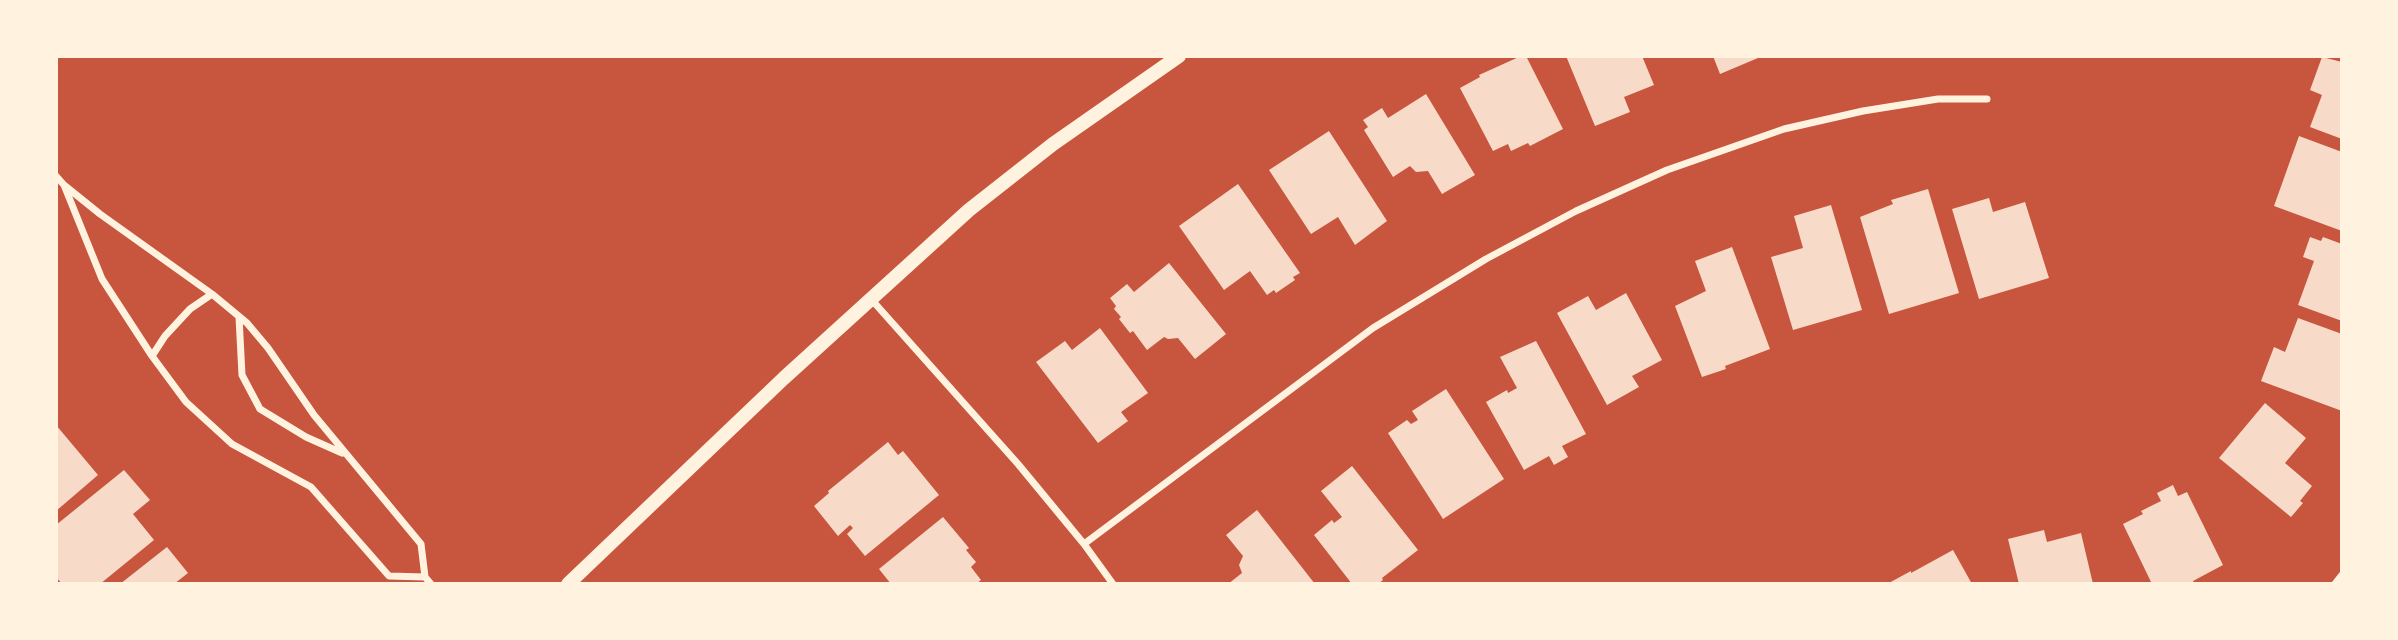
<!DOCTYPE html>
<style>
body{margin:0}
#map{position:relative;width:2398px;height:640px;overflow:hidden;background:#c8553d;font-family:"PT Sans Narrow",sans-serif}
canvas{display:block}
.frame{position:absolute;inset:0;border:58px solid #fff3e0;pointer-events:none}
</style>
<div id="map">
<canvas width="2398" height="640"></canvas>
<div class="frame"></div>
</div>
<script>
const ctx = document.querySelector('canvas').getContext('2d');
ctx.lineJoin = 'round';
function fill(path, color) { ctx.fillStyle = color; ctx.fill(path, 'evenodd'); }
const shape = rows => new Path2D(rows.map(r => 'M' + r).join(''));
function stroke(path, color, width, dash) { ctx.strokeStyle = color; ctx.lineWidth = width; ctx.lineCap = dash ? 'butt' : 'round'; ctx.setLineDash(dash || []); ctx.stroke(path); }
fill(shape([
 [1521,56,1526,56,1563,129,1530,146,1528,143,1511,151,1508,144,1493,151,1460,88,1480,77,1479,75],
 [1566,56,1642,56,1654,85,1624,97,1630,112,1595,126],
 [1713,56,1757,56,1758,58,1720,74],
 [2322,57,2342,62,2342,139,2310,127,2322,95,2310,90],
 [1426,94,1475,175,1442,194,1428,171,1416,172,1410,166,1393,177,1364,130,1368,127,1363,120,1382,108,1388,118],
 [1329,131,1387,221,1355,245,1338,217,1311,234,1269,170],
 [2299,136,2342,152,2342,231,2274,206],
 [1238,184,1300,273,1293,277,1295,280,1276,293,1274,290,1267,295,1250,271,1224,290,1179,226],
 [1928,189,1959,293,1889,314,1860,217,1893,204,1891,200],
 [1989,198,1993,212,2025,202,2049,278,1979,299,1952,209],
 [1831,205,1862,310,1793,330,1771,257,1803,248,1794,216],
 [2310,237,2321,241,2323,237,2342,244,2342,321,2298,305,2314,261,2303,257],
 [1732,247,1770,349,1725,366,1726,369,1702,377,1675,306,1706,291,1695,261],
 [1169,263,1226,334,1195,359,1178,338,1168,339,1164,337,1147,350,1133,331,1130,333,1119,319,1121,317,1114,309,1116,306,1110,298,1127,284,1134,292],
 [1626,293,1662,360,1632,376,1639,387,1607,405,1557,313,1588,296,1596,310],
 [2298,318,2342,334,2342,411,2261,381,2274,347,2285,352],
 [1100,328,1148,393,1121,412,1128,421,1098,443,1036,362,1065,341,1072,350],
 [1536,341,1586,434,1562,446,1568,457,1554,465,1549,456,1524,470,1486,402,1507,390,1508,393,1517,388,1500,357],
 [1446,389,1504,479,1443,519,1388,433,1407,420,1411,424,1418,420,1412,411],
 [2265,403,2306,438,2285,463,2312,486,2300,501,2303,503,2291,517,2219,458],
 [56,425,98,475,56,511],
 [888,442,898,455,903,451,939,495,865,556,847,534,853,528,850,525,838,536,814,506,829,493,828,491],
 [1352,466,1418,550,1382,578,1383,580,1378,584,1352,584,1314,535,1332,520,1334,523,1342,517,1321,491],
 [124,470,150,500,133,514,154,540,100,584,62,584,56,577,56,525],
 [2173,485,2178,496,2187,492,2223,565,2193,581,2194,583,2192,584,2152,584,2123,524,2143,514,2141,511,2161,501,2157,493],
 [1257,510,1315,584,1228,584,1242,573,1239,565,1243,556,1226,535],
 [943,517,969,548,966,550,976,562,971,567,981,580,976,584,891,584,879,569],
 [2044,530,2047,542,2081,533,2093,584,2019,584,2008,539],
 [167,547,188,573,174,584,120,584],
 [1953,550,1972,584,1887,584,1911,571,1911,573]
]), '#f7dbc8');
stroke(shape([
 [56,176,64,185],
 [871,299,1018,464,1084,544,1113,584],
 [239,317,242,375,260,409,306,437,342,453],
 [152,356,102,279,64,185,100,214,212,294],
 [1084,544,1373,328,1486,259,1576,211,1667,170,1784,129,1863,111,1938,99,1987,99],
 [425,577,389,576,311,487,232,444,186,402,152,356,165,336,190,309,212,294,247,323,268,348,314,415,421,544,425,577,431,584],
 [2335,584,2342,575]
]), '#fff3e0', 7);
stroke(shape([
 [568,584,784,378,969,210,1053,144,1179,56]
]), '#fff3e0', 14);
</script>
